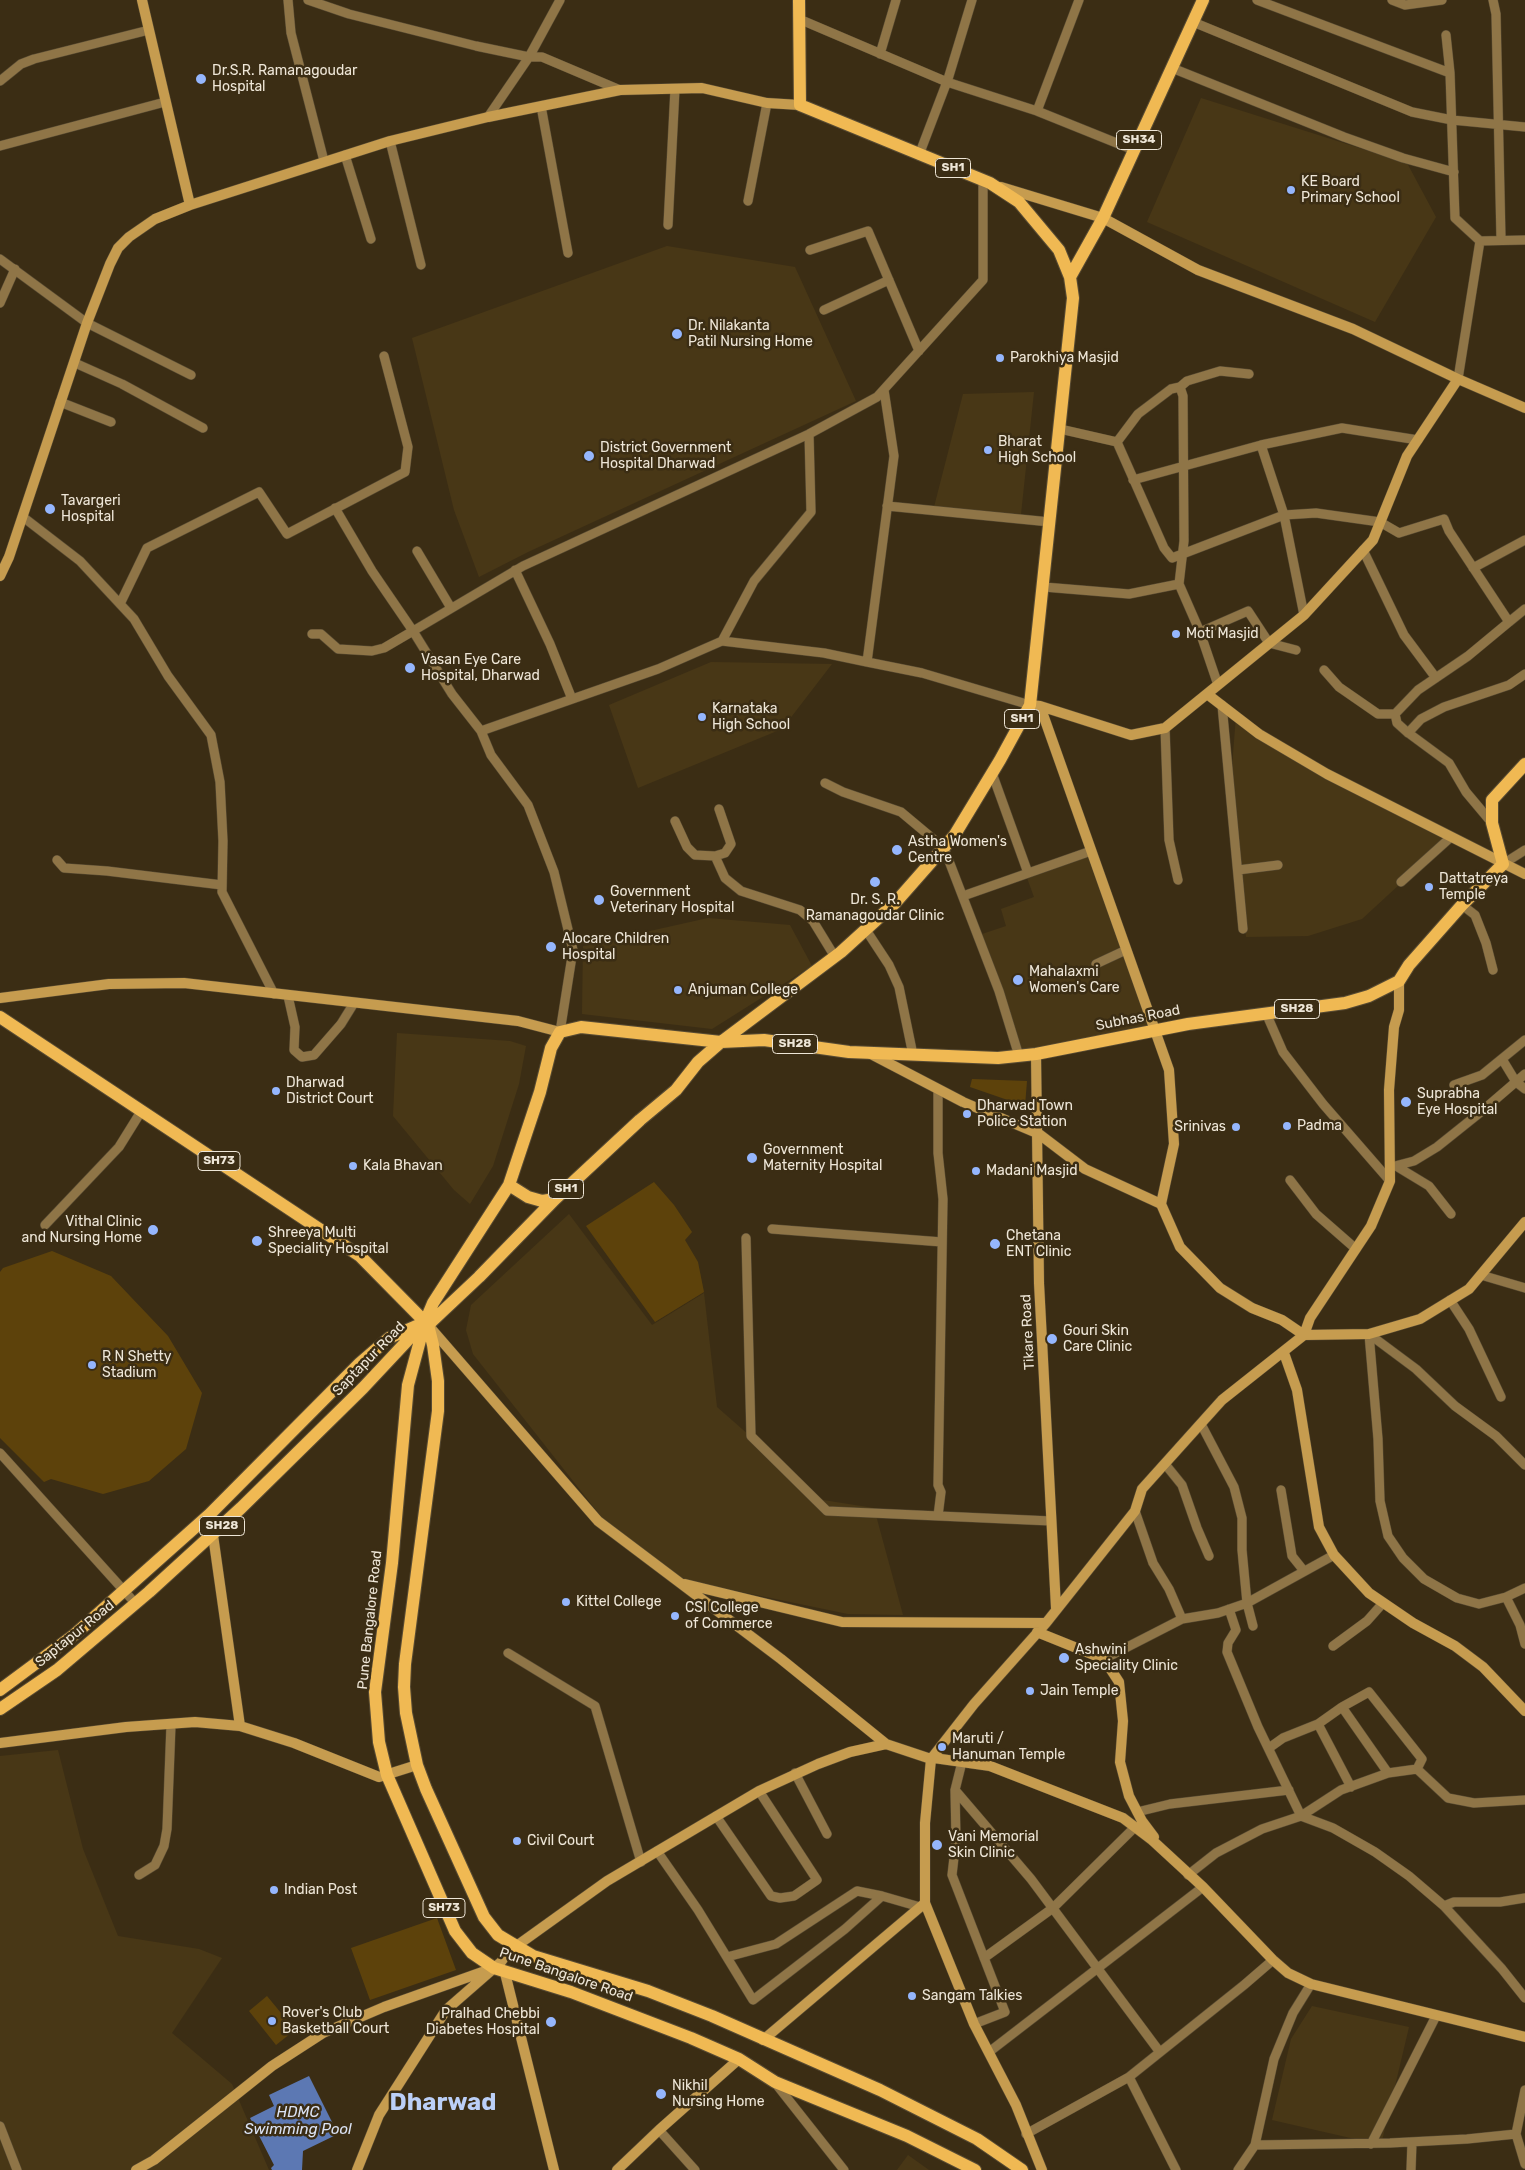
<!DOCTYPE html>
<style>
body{margin:0}
canvas{display:block;background:#3b2d14}
</style>
<canvas width="1525" height="2170"></canvas>
<script>
const ctx = document.querySelector('canvas').getContext('2d');
ctx.lineJoin = 'round';
function fill(path, color) { ctx.fillStyle = color; ctx.fill(path, 'evenodd'); }
const shape = rows => new Path2D(rows.map(r => 'M' + r).join(''));
function stroke(path, color, width, dash) { ctx.strokeStyle = color; ctx.lineWidth = width; ctx.lineCap = dash ? 'butt' : 'round'; ctx.setLineDash(dash || []); ctx.stroke(path); }
function write(font, color, halo, rows, align = 'center') {
  ctx.font = font + ' Rubik,sans-serif'; ctx.lineWidth = 5; ctx.setLineDash([]); ctx.textBaseline = 'middle'; ctx.strokeStyle = halo; ctx.fillStyle = color; for (const [text, x, y, turn = 0] of rows) {
    ctx.save(); ctx.translate(x, y); ctx.rotate((+turn || 0) * Math.PI / 180); ctx.textAlign = isNaN(turn) ? turn : align; if (halo) ctx.strokeText(text, 0, 0); ctx.fillText(text, 0, 0); ctx.restore();
  }
}
fill(shape([
 [1201,98,1407,163,1436,217,1375,322,1147,222],
 [667,246,795,267,856,401,528,552,479,577,454,510,412,338],
 [1034,392,1021,514,934,507,963,394],
 [711,662,832,664,782,729,638,788,609,705],
 [1236,716,1259,734,1451,837,1362,919,1308,936,1246,937,1231,780],
 [1086,852,1151,1027,1022,1050,982,934,1006,926,1001,909,1034,897,1026,875],
 [708,918,790,925,812,966,712,1029,582,1014,583,946],
 [397,1033,510,1041,526,1046,519,1084,493,1166,470,1204,454,1190,393,1116],
 [569,1214,652,1325,704,1293,717,1407,823,1500,874,1508,903,1615,848,1614,679,1579,603,1519,473,1354,466,1330,471,1305],
 [58,1750,83,1849,118,1936,199,1949,222,1958,172,2033,232,2084,269,2170,0,2170,0,1756],
 [1312,2006,1409,2027,1381,2145,1272,2120,1291,2039],
 [908,2155,929,2170,897,2170]
]), '#483716');
fill(shape([
 [972,1079,1027,1081,1025,1106,970,1087],
 [654,1182,674,1205,692,1232,685,1240,698,1262,704,1292,655,1322,586,1226],
 [52,1251,111,1276,168,1336,202,1393,186,1449,149,1481,103,1494,51,1479,44,1482,0,1438,0,1272,3,1268],
 [437,1918,456,1970,370,2000,351,1948],
 [267,1996,295,2030,276,2045,249,2011]
]), '#5d420b');
fill(shape([
 [309,2076,338,2134,303,2151,302,2170,272,2170,271,2168,274,2165,250,2118,274,2106,269,2095]
]), '#5c78b3');
const street = shape([
 [288,0,291,33,324,161],
 [308,0,349,14,476,46,529,57,542,57,620,90],
 [1257,0,1450,73],
 [1392,0,1405,5,1442,0],
 [1493,0,1496,14,1501,239],
 [799,19,947,82,1037,111,1134,150],
 [1193,22,1412,112,1452,120,1525,127],
 [1446,35,1450,73,1455,218,1480,241,1525,240],
 [880,54,896,0],
 [1172,68,1344,137,1403,158,1454,172],
 [0,81,21,64,34,59,149,30],
 [541,106,568,253],
 [1037,111,1079,0],
 [488,117,529,57,560,0],
 [390,141,421,265],
 [0,146,165,102],
 [345,155,371,239],
 [919,155,948,79,972,0],
 [748,201,767,103],
 [668,225,675,89],
 [810,250,868,231,919,351],
 [0,259,87,323,191,375],
 [0,303,15,269],
 [824,310,889,280],
 [75,363,122,384,203,428],
 [1458,379,1480,241],
 [1180,387,1183,396,1184,541,1179,584,1200,632,1218,685],
 [60,402,111,422],
 [1060,429,1117,442],
 [1117,442,1164,548,1172,558,1284,515,1316,513,1380,522,1399,533,1444,519,1449,531,1509,622,1468,656,1418,690,1395,714,1397,723,1407,732,1449,763,1466,792,1492,823],
 [1117,442,1138,414,1171,389,1180,387,1187,381,1220,371,1249,374],
 [1261,445,1342,428,1418,440],
 [1133,480,1261,445,1284,515,1304,615],
 [887,506,1050,522],
 [23,517,80,561,134,619,168,676,211,735,220,782,223,841,222,892,274,994],
 [1363,550,1404,635,1436,678],
 [417,551,451,608],
 [1473,568,1525,540],
 [515,570,550,644,572,699],
 [1044,587,1129,594,1179,584],
 [120,604,147,548,259,492,287,534,405,472,408,447,384,356],
 [1509,622,1525,609],
 [1200,632,1248,611,1269,643,1296,650],
 [312,634,321,634,338,649,372,651,384,648,413,631,372,571,335,508],
 [722,641,754,581,811,512,809,434],
 [867,662,894,456,884,390],
 [1324,670,1339,687,1378,714,1395,714],
 [1222,705,1243,929],
 [1165,728,1169,840,1178,880],
 [481,731,658,669,722,641,824,653,867,662,922,673,1030,705],
 [1408,733,1421,719,1444,707,1509,685,1525,674],
 [992,773,1028,873],
 [825,783,843,792,901,812,944,848,999,991,1019,1056],
 [719,809,731,844,725,853,715,856,725,878,741,891,800,910,813,921,835,957],
 [675,821,687,847,695,855,715,856],
 [57,860,64,868,107,871,222,885],
 [1503,864,1525,850],
 [1238,870,1278,865],
 [1401,882,1451,837],
 [963,896,1091,851],
 [1462,905,1475,915,1486,943,1493,970],
 [866,930,889,965,899,987,913,1055],
 [1096,964,1126,950],
 [288,996,295,1027,294,1050,302,1057,314,1055,341,1024,354,1003],
 [1266,1013,1283,1052,1323,1104,1390,1181],
 [560,1032,573,950,554,872,528,805,491,755,481,731,452,694,413,631,523,566,809,434,877,397,983,280,983,181],
 [1502,1059,1516,1082,1525,1089],
 [1454,1085,1482,1075,1525,1040],
 [938,1089,938,1153,943,1199,938,1485,941,1492,938,1516],
 [1396,1166,1429,1186,1451,1214],
 [1391,1167,1414,1161,1437,1147,1482,1111,1525,1074],
 [1290,1180,1316,1214,1356,1249],
 [45,1225,119,1147,142,1110],
 [772,1229,942,1242],
 [746,1238,751,1436,827,1511,1051,1521],
 [1481,1275,1525,1288],
 [1450,1300,1469,1329,1501,1397],
 [1369,1334,1378,1439,1380,1501,1388,1536,1403,1558,1424,1579,1457,1598,1479,1604,1506,1597,1525,1588],
 [1369,1334,1416,1369,1455,1406,1496,1436,1525,1465],
 [1201,1424,1234,1487,1242,1518,1242,1550,1247,1603,1253,1626],
 [0,1453,136,1604],
 [1165,1464,1182,1485,1197,1528,1209,1556],
 [1281,1490,1292,1556,1304,1571],
 [1135,1511,1153,1563,1169,1589,1182,1619],
 [1506,1597,1520,1625,1525,1644],
 [1229,1609,1236,1630,1228,1643,1227,1652,1258,1727,1301,1816,1333,1828,1375,1852,1409,1876,1444,1906,1502,1969,1525,1998],
 [1333,1646,1367,1621,1383,1603],
 [508,1653,595,1706,641,1862],
 [1104,1659,1182,1619,1218,1613,1247,1603,1334,1555],
 [1342,1707,1388,1773],
 [1318,1724,1351,1787],
 [1269,1748,1283,1738,1318,1724,1342,1707,1369,1692,1422,1759,1417,1769],
 [962,1762,955,1790,956,1840,952,1875,1005,2012,974,2024],
 [795,1773,827,1834],
 [955,1790,1031,1879,1159,2051],
 [1137,1812,1170,1804,1289,1790],
 [716,1816,771,1896,780,1898,794,1896,817,1880,759,1791],
 [657,1851,698,1910,753,2000,845,1929,882,1896,920,1907],
 [139,1875,155,1865,164,1846,167,1829,171,1725],
 [1188,1875,1216,1853,1262,1829,1301,1816,1341,1790,1388,1773,1417,1769,1448,1798,1474,1803,1525,1800],
 [1444,1906,1454,1902,1500,1902,1525,1898],
 [727,1957,776,1944,857,1891,882,1896],
 [984,1958,1053,1908,1135,1827],
 [989,2052,1203,1887],
 [1129,2077,1176,2170],
 [776,2084,844,2170],
 [0,2126,17,2170],
 [659,2130,695,2170],
 [1026,2134,1129,2077,1244,1985,1273,1960],
 [1516,2134,1525,2090],
 [1371,2144,1436,2016],
 [1255,2145,1274,2059,1293,2013,1311,1984],
 [1238,2170,1255,2145,1390,2143,1467,2139,1516,2134,1525,2164],
 [1411,2170,1412,2142]
]);
const secondary = shape([
 [142,0,190,205],
 [1001,187,1103,218,1198,270,1353,329,1458,379,1525,408],
 [0,576,9,557,87,323,110,264,118,248,129,237,155,219,190,205,390,141,488,117,620,90,702,88,767,103,800,105],
 [1207,694,1259,734,1327,774,1525,874],
 [1030,705,1040,706,1131,735,1165,728,1304,615,1373,540,1407,456,1458,379],
 [1040,706,1169,1070,1174,1144,1161,1204],
 [0,998,109,984,184,983,518,1021,560,1032],
 [871,1054,963,1102,1039,1134,1085,1169,1161,1204,1180,1247,1220,1288,1252,1308,1282,1320,1304,1335,1369,1334,1420,1319,1469,1289,1525,1222],
 [1036,1054,1039,1283,1056,1608],
 [428,1325,598,1521,781,1659,886,1744,931,1759,934,1758,990,1766,1123,1818,1152,1840,1203,1887,1273,1960,1288,1973,1311,1984,1525,2037],
 [1284,1353,1297,1390,1319,1527,1334,1555,1369,1593,1413,1623,1455,1646,1483,1667,1525,1711],
 [210,1514,240,1726],
 [685,1584,842,1622,1046,1623],
 [1037,1632,1104,1659,1119,1682,1123,1721,1120,1762,1129,1796,1142,1821,1154,1837],
 [0,1743,126,1727,195,1722,240,1726,294,1743,379,1777,417,1765],
 [505,1973,554,2170],
 [763,2040,925,1903],
 [136,2170,154,2160,272,2066,323,2033,384,2007,488,1970],
 [357,2170,379,2115,446,2010,501,1962,508,1952,607,1881,759,1791,818,1764,850,1752,886,1744],
 [617,2170,659,2130,739,2059],
 [1042,2170,1016,2105,974,2024,925,1903,925,1823,931,1759,974,1704,1046,1623,1135,1511,1142,1489,1222,1400,1304,1335,1310,1318,1371,1226,1390,1181,1389,1090,1394,1027,1399,1010,1399,981]
]);
const primary = shape([
 [799,0,800,105,990,183,1019,202,1059,250,1070,277,1073,298,1030,705,1000,760,954,836,895,903,841,952,721,1042,698,1062,676,1090,640,1120,555,1199,479,1277,428,1325,433,1345,438,1381,438,1411,405,1664,404,1687,406,1713,417,1765,426,1789,484,1917,498,1935,533,1956,648,1991,712,2016,880,2090,977,2139,1022,2170],
 [1070,277,1103,218,1203,0],
 [0,1017,360,1256,428,1325],
 [509,1185,528,1197,542,1201,555,1199],
 [0,1690,74,1635,210,1514,360,1363,389,1338,421,1324],
 [0,1709,57,1670,149,1592,241,1508,363,1388,422,1325],
 [975,2170,907,2136,775,2082,739,2059,691,2038,571,1992,494,1968,472,1953,455,1931,387,1775,379,1742,375,1692,392,1563,408,1385,425,1322,433,1303,509,1185,540,1092,551,1048,560,1032,581,1027,721,1042,764,1040,849,1052,998,1058,1036,1054,1188,1024,1345,1003,1369,996,1399,981,1409,965,1462,905,1503,864,1492,823,1492,800,1525,764]
]);
stroke(street, '#584b33', 10);
stroke(secondary, '#584b33', 11);
stroke(primary, '#584b33', 14);
stroke(street, '#8f7547', 9);
stroke(secondary, '#c69c4f', 10);
stroke(primary, '#f0b953', 12);
for (const [x, y, r, color] of [
 [201,79,6,"#95b6fd"],
 [1291,190,5,"#95b6fd"],
 [677,334,6,"#95b6fd"],
 [1000,358,5,"#95b6fd"],
 [988,450,5,"#95b6fd"],
 [589,456,6,"#95b6fd"],
 [50,509,6,"#95b6fd"],
 [1176,634,5,"#95b6fd"],
 [410,668,6,"#95b6fd"],
 [702,717,5,"#95b6fd"],
 [897,850,6,"#95b6fd"],
 [875,882,6,"#95b6fd"],
 [1429,887,5,"#95b6fd"],
 [599,900,6,"#95b6fd"],
 [551,947,6,"#95b6fd"],
 [1018,980,6,"#95b6fd"],
 [678,990,5,"#95b6fd"],
 [276,1091,5,"#95b6fd"],
 [1406,1102,6,"#95b6fd"],
 [967,1114,5,"#95b6fd"],
 [1287,1126,5,"#95b6fd"],
 [1236,1127,5,"#95b6fd"],
 [752,1158,6,"#95b6fd"],
 [353,1166,5,"#95b6fd"],
 [976,1171,5,"#95b6fd"],
 [153,1230,6,"#95b6fd"],
 [257,1241,6,"#95b6fd"],
 [995,1244,6,"#95b6fd"],
 [1052,1339,6,"#95b6fd"],
 [92,1365,5,"#95b6fd"],
 [566,1602,5,"#95b6fd"],
 [675,1616,5,"#95b6fd"],
 [1064,1658,6,"#95b6fd"],
 [1030,1691,5,"#95b6fd"],
 [942,1747,5,"#95b6fd"],
 [517,1841,5,"#95b6fd"],
 [937,1845,6,"#95b6fd"],
 [274,1890,5,"#95b6fd"],
 [912,1996,5,"#95b6fd"],
 [272,2021,5,"#95b6fd"],
 [551,2022,6,"#95b6fd"],
 [661,2094,6,"#95b6fd"]
]) { const dot = new Path2D(); dot.arc(x, y, r, 0, 2 * Math.PI); ctx.fillStyle = color; ctx.fill(dot); stroke(dot, '#3b2d14', 2); }
for (const [x, y, w] of [
 [1139,140,45],
 [953,168,35],
 [1022,719,35],
 [1297,1009,45],
 [795,1044,45],
 [219,1161,42],
 [566,1189,35],
 [222,1526,45],
 [444,1908,42]
]) { const box = new Path2D(); box.roundRect(x - w / 2, y - 9.5, w, 19, 4); ctx.fillStyle = '#3b2d14'; ctx.fill(box); stroke(box, '#eee6d7', 1); }
write('bold 12px', '#eee6d7', null, [
 ["SH34",1139,140],
 ["SH1",953,168],
 ["SH1",1022,719],
 ["SH28",1297,1009],
 ["SH28",795,1044],
 ["SH73",219,1161],
 ["SH1",566,1189],
 ["SH28",222,1526],
 ["SH73",444,1908]
]);
write('14px', '#eee6d7', '#3b2d14', [
 ["Dr.S.R. Ramanagoudar",212,71],
 ["Hospital",212,87],
 ["KE Board",1301,182],
 ["Primary School",1301,198],
 ["Dr. Nilakanta",688,326],
 ["Patil Nursing Home",688,342],
 ["Parokhiya Masjid",1010,358],
 ["Bharat",998,442],
 ["High School",998,458],
 ["District Government",600,448],
 ["Hospital Dharwad",600,464],
 ["Tavargeri",61,501],
 ["Hospital",61,517],
 ["Moti Masjid",1186,634],
 ["Vasan Eye Care",421,660],
 ["Hospital, Dharwad",421,676],
 ["Karnataka",712,709],
 ["High School",712,725],
 ["Astha Women's",908,842],
 ["Centre",908,858],
 ["Dattatreya",1439,879],
 ["Temple",1439,895],
 ["Government",610,892],
 ["Veterinary Hospital",610,908],
 ["Dr. S. R.",875,900,"center"],
 ["Ramanagoudar Clinic",875,916,"center"],
 ["Alocare Children",562,939],
 ["Hospital",562,955],
 ["Mahalaxmi",1029,972],
 ["Women's Care",1029,988],
 ["Anjuman College",688,990],
 ["Dharwad",286,1083],
 ["District Court",286,1099],
 ["Suprabha",1417,1094],
 ["Eye Hospital",1417,1110],
 ["Dharwad Town",977,1106],
 ["Police Station",977,1122],
 ["Padma",1297,1126],
 ["Srinivas",1226,1127,"right"],
 ["Government",763,1150],
 ["Maternity Hospital",763,1166],
 ["Kala Bhavan",363,1166],
 ["Madani Masjid",986,1171],
 ["Vithal Clinic",142,1222,"right"],
 ["and Nursing Home",142,1238,"right"],
 ["Shreeya Multi",268,1233],
 ["Speciality Hospital",268,1249],
 ["Chetana",1006,1236],
 ["ENT Clinic",1006,1252],
 ["Gouri Skin",1063,1331],
 ["Care Clinic",1063,1347],
 ["R N Shetty",102,1357],
 ["Stadium",102,1373],
 ["Kittel College",576,1602],
 ["CSI College",685,1608],
 ["of Commerce",685,1624],
 ["Ashwini",1075,1650],
 ["Speciality Clinic",1075,1666],
 ["Jain Temple",1040,1691],
 ["Maruti /",952,1739],
 ["Hanuman Temple",952,1755],
 ["Vani Memorial",948,1837],
 ["Skin Clinic",948,1853],
 ["Civil Court",527,1841],
 ["Indian Post",284,1890],
 ["Sangam Talkies",922,1996],
 ["Rover's Club",282,2013],
 ["Basketball Court",282,2029],
 ["Pralhad Chebbi",540,2014,"right"],
 ["Diabetes Hospital",540,2030,"right"],
 ["Nikhil",672,2086],
 ["Nursing Home",672,2102]
], 'left');
write('14px', '#eee6d7', '#3b2d14', [
 ["Subhas Road",1138,1018,-11],
 ["Tikare Road",1028,1332,-93],
 ["Saptapur Road",369,1359,-46],
 ["Pune Bangalore Road",370,1620,-84],
 ["Saptapur Road",75,1634,-39],
 ["Pune Bangalore Road",566,1975,19]
]);
write('italic 15px', '#dbe3f5', '#3b2d14', [
 ["HDMC",298,2113],
 ["Swimming Pool",298,2130]
]);
write('bold 24px', '#bbcff7', '#3b2d14', [
 ["Dharwad",443,2103]
]);
</script>
